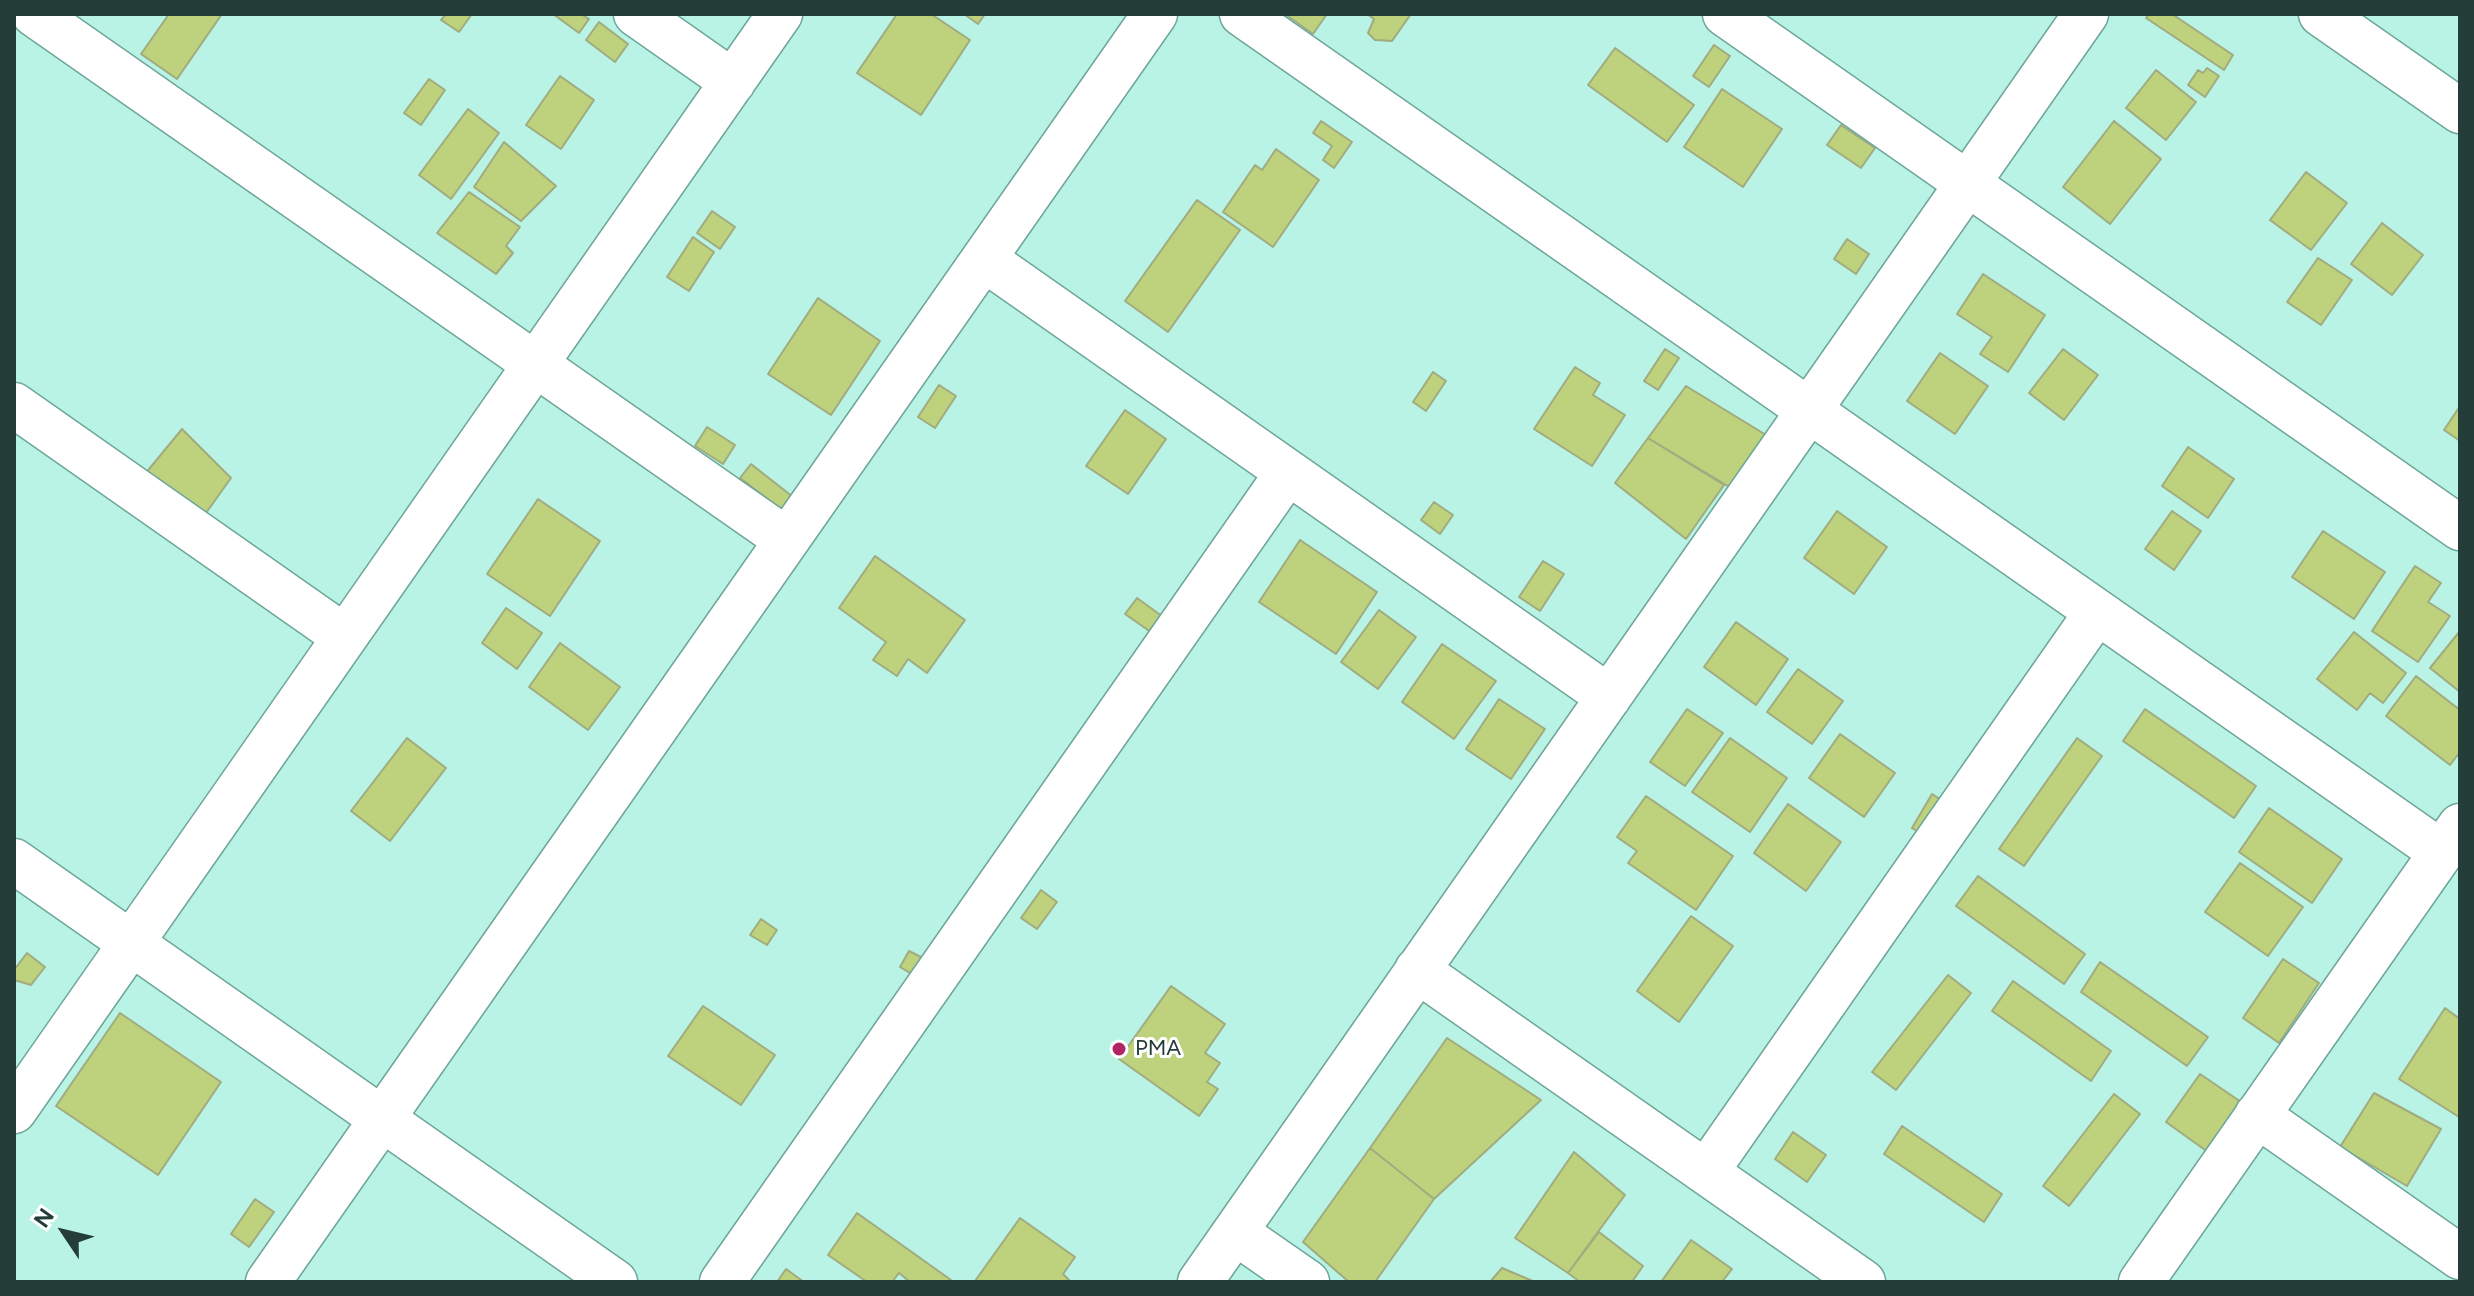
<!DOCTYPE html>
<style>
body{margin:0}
#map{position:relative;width:2474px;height:1296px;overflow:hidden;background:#b9f3e5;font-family:Figtree,sans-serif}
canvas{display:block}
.frame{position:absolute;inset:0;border:16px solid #253d38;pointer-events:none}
.north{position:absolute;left:24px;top:1192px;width:80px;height:80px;-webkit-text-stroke:6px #fff;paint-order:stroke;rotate:305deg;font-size:22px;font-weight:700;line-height:32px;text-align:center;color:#253d38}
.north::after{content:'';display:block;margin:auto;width:28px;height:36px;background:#253d38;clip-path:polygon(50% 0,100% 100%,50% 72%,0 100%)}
</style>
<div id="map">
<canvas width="2474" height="1296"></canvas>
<div class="frame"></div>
<div class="north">N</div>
</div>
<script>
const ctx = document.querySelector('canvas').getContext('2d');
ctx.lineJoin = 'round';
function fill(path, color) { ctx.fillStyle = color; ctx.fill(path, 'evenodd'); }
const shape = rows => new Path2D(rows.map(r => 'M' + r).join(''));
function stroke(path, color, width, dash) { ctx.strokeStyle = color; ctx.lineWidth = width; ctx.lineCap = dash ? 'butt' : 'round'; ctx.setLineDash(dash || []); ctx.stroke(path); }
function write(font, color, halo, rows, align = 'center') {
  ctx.font = font + ' Figtree,sans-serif'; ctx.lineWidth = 6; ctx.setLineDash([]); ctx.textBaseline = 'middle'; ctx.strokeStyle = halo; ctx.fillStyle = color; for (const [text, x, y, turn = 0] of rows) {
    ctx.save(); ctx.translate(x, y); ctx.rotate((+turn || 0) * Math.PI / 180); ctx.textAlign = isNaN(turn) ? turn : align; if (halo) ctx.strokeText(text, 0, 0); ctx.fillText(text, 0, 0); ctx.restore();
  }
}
const building = shape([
 [169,14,222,14,177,79,141,54,169,14],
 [446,14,472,14,459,32,441,20,446,14],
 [553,14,581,14,589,19,579,33,553,14],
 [897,14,931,14,970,40,921,115,857,73,897,14],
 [964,14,985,14,978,24,964,14],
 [1285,14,1327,14,1313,34,1285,14],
 [1367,14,1411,14,1392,41,1375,40,1368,33,1374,19,1367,14],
 [2149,14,2172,14,2233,55,2224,70,2146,18,2149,14],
 [599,22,628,44,615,62,586,40,599,22],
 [1714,45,1730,56,1709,87,1693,76,1714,45],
 [1615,48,1694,105,1667,142,1588,85,1615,48],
 [2207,68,2219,76,2205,97,2188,85,2198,70,2203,73,2207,68],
 [2156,70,2196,102,2166,140,2126,108,2156,70],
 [560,76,594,100,561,149,526,125,560,76],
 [429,79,445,90,421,125,404,113,429,79],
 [1722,89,1782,129,1743,187,1684,147,1722,89],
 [468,109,499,133,451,199,419,175,468,109],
 [1321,121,1352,142,1334,168,1323,160,1332,146,1313,133,1321,121],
 [2114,121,2161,159,2110,224,2063,187,2114,121],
 [1841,125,1875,148,1861,168,1827,145,1841,125],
 [504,142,556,186,521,221,474,187,504,142],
 [1276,149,1319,180,1273,247,1223,212,1255,165,1262,170,1276,149],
 [2306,172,2347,203,2311,250,2270,220,2306,172],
 [469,192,520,227,506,246,513,253,496,274,437,233,469,192],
 [1197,200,1240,230,1168,332,1125,301,1197,200],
 [712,211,735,227,720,249,697,233,712,211],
 [2382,223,2423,255,2392,295,2351,264,2382,223],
 [693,237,714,252,689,291,667,277,693,237],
 [1847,239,1869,254,1856,274,1834,259,1847,239],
 [2318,258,2352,280,2321,325,2287,302,2318,258],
 [1983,274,2045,315,2008,372,1980,354,1992,337,1957,314,1983,274],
 [818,298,880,341,831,415,768,374,818,298],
 [1665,349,1679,358,1658,390,1644,381,1665,349],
 [2063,349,2098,375,2064,420,2029,393,2063,349],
 [1940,353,1988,386,1955,434,1907,401,1940,353],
 [1575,367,1600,383,1593,395,1625,415,1592,466,1534,429,1575,367],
 [1433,372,1446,381,1426,411,1413,402,1433,372],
 [939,385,956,396,935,428,918,417,939,385],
 [1686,386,1771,438,1736,491,1648,438,1686,386],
 [2460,406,2460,441,2444,430,2460,406],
 [1125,410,1166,439,1128,494,1086,466,1125,410],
 [707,427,735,445,723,464,695,446,707,427],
 [182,429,231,478,206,513,145,474,182,429],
 [1648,438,1724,485,1686,539,1615,483,1648,438],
 [2188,447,2234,479,2208,518,2162,486,2188,447],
 [751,464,793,497,782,510,740,478,751,464],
 [538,499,600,541,550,616,487,574,538,499],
 [1434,502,1453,515,1440,534,1421,520,1434,502],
 [1837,511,1887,547,1854,594,1804,558,1837,511],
 [2172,511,2201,531,2174,570,2145,549,2172,511],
 [2323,531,2385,572,2354,619,2292,577,2323,531],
 [1300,540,1377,592,1336,654,1259,602,1300,540],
 [875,556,965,620,927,673,908,659,897,676,873,660,886,642,839,608,875,556],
 [1543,561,1564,574,1540,611,1519,597,1543,561],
 [2415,566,2441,583,2428,602,2450,616,2418,662,2372,631,2415,566],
 [1137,598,1166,619,1155,635,1125,614,1137,598],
 [506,608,542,633,517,669,482,643,506,608],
 [1379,610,1416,637,1378,689,1341,662,1379,610],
 [1736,622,1788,659,1756,705,1704,667,1736,622],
 [2460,631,2460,692,2430,668,2460,631],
 [2354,632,2406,673,2383,703,2370,693,2357,710,2317,679,2354,632],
 [560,643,620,687,588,730,529,687,560,643],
 [1442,644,1496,681,1454,739,1402,702,1442,644],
 [1798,669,1843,701,1812,744,1767,712,1798,669],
 [2416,676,2460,710,2460,752,2450,765,2386,716,2416,676],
 [1499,699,1545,729,1511,779,1466,749,1499,699],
 [1687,709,1723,733,1685,786,1650,762,1687,709],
 [2145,709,2256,786,2234,818,2123,741,2145,709],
 [1840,734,1895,773,1864,817,1809,778,1840,734],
 [407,738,446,768,390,841,351,811,407,738],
 [1730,738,1787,778,1750,832,1692,792,1730,738],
 [2077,738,2102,756,2024,866,1999,849,2077,738],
 [1932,794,1946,803,1926,837,1912,828,1932,794],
 [1646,796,1733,856,1696,910,1628,863,1637,851,1617,837,1646,796],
 [1788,804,1841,842,1806,891,1754,853,1788,804],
 [2269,808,2342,859,2312,903,2239,852,2269,808],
 [2240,863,2303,907,2268,956,2205,912,2240,863],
 [1978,876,2085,954,2064,984,1956,906,1978,876],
 [1041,890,1057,902,1037,929,1021,918,1041,890],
 [1691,916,1733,946,1679,1022,1637,991,1691,916],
 [761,919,777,930,767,945,750,935,761,919],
 [909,951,925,959,915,976,900,967,909,951],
 [27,953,45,967,31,985,14,980,14,970,27,953],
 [2283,959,2319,983,2279,1043,2243,1018,2283,959],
 [2100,962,2208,1037,2187,1066,2081,992,2100,962],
 [1948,975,1971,993,1896,1090,1872,1072,1948,975],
 [2013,981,2111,1051,2091,1081,1992,1011,2013,981],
 [1171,986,1225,1024,1205,1053,1220,1063,1207,1082,1218,1089,1199,1116,1119,1059,1171,986],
 [703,1006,775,1055,741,1105,668,1056,703,1006],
 [2445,1008,2460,1019,2459,1117,2399,1079,2445,1008],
 [120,1013,221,1082,158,1175,56,1106,120,1013],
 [1447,1038,1541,1100,1434,1199,1370,1148,1447,1038],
 [2200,1074,2247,1106,2212,1155,2166,1122,2200,1074],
 [2374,1093,2441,1129,2407,1186,2340,1147,2374,1093],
 [2114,1094,2140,1114,2069,1206,2043,1186,2114,1094],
 [1902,1126,2002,1194,1984,1222,1884,1154,1902,1126],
 [1793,1132,1826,1155,1807,1182,1775,1159,1793,1132],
 [1370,1148,1434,1199,1375,1282,1349,1282,1303,1242,1370,1148],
 [1574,1152,1625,1195,1568,1273,1515,1238,1574,1152],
 [255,1199,274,1212,249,1247,231,1234,255,1199],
 [857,1213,951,1280,950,1282,910,1282,899,1273,892,1282,867,1282,828,1255,857,1213],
 [1020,1218,1075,1257,1063,1274,1071,1282,975,1281,1020,1218],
 [1599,1232,1643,1266,1632,1282,1580,1282,1568,1273,1599,1232],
 [1691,1240,1732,1269,1722,1282,1661,1282,1691,1240],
 [1502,1268,1535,1282,1490,1282,1502,1268],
 [786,1269,804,1282,777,1282,786,1269]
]);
fill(building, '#bed17c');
stroke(building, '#a0ab7f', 2);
const minor = shape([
 [34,14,787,540],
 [636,14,733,82],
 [1242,14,2441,852],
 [1725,14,2460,528],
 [2321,14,2460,111],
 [984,259,1609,697],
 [14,405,345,637],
 [14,861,615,1282],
 [1417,970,1863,1282],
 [14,1111,780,14],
 [2257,1115,2460,1257],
 [1706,1172,2097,612],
 [1235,1232,1307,1282],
 [268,1282,1155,14],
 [722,1282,1288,472],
 [1200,1282,2086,14],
 [2141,1282,2460,826]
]);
stroke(minor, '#6ea69a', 47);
stroke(minor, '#fff', 44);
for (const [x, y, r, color] of [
 [1119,1049,8,"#b02563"]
]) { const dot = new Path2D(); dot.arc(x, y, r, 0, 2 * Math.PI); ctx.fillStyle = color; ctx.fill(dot); stroke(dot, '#fff', 3); }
write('22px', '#253d38', '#fff', [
 ["PMA",1135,1049]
], 'left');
</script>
